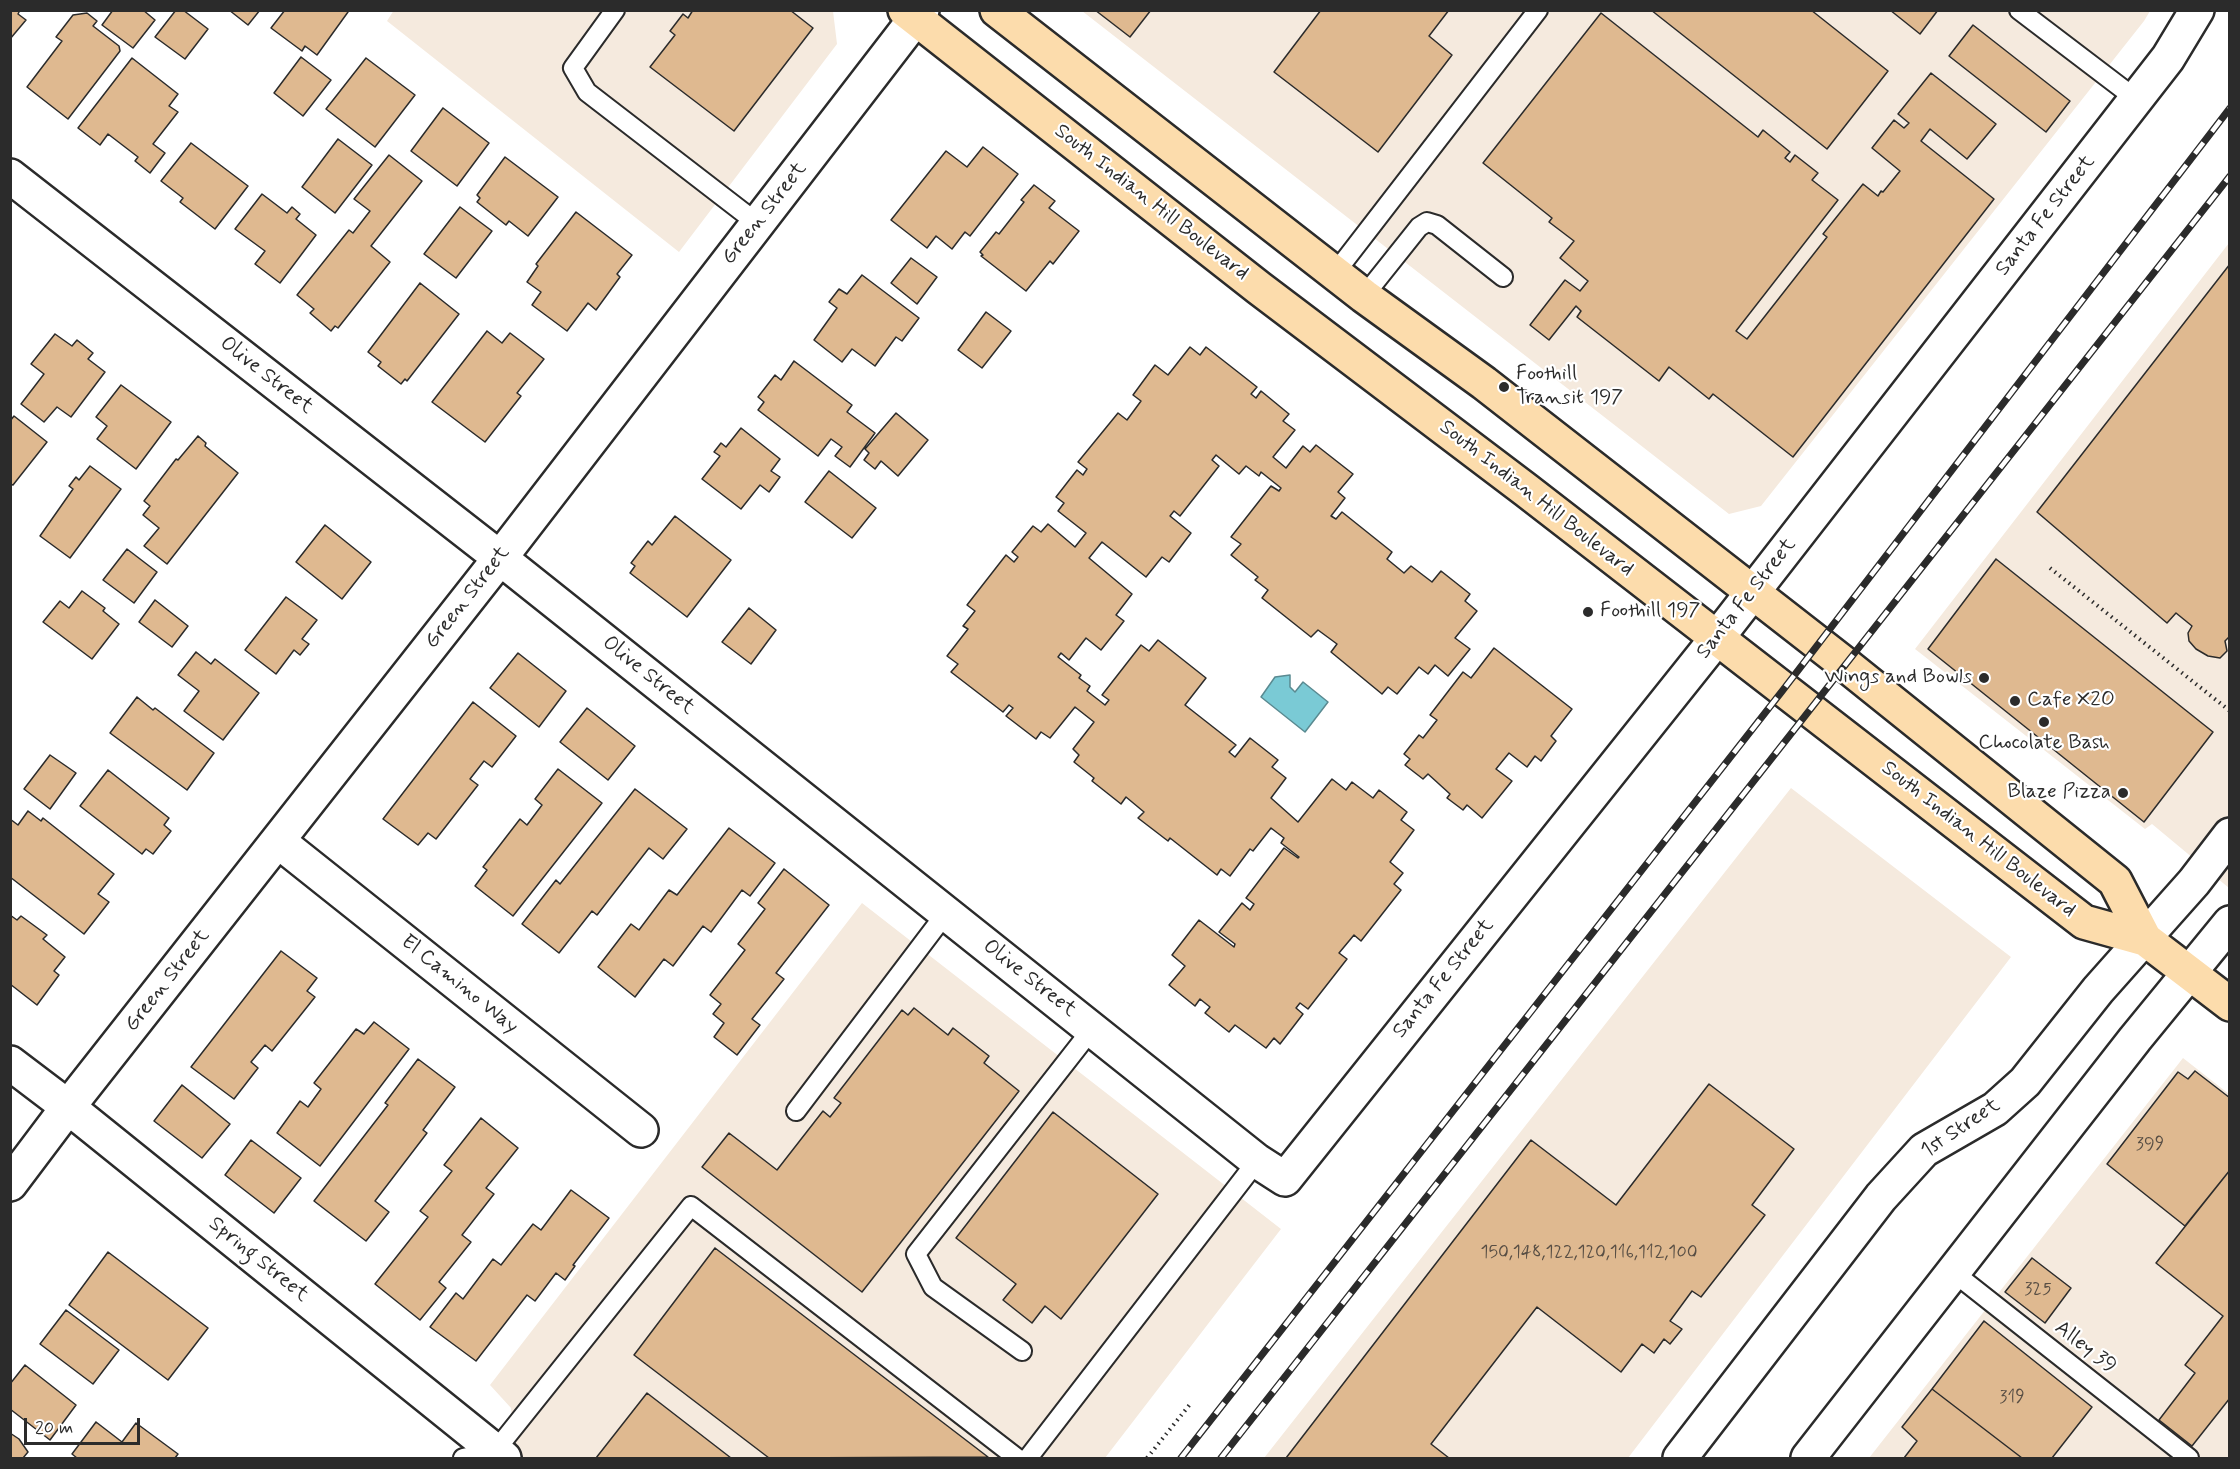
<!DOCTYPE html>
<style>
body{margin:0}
#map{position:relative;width:2240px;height:1469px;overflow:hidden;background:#fff;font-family:Mynerve,sans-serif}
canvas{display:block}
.frame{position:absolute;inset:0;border:12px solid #2b2b2b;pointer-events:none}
.scale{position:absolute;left:24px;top:1418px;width:116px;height:27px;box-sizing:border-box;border:3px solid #2b2b2b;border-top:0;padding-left:8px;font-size:18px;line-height:21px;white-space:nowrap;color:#2b2b2b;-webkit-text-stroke:4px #fff;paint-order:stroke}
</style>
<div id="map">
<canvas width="2240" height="1469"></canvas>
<div class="frame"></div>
<div class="scale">20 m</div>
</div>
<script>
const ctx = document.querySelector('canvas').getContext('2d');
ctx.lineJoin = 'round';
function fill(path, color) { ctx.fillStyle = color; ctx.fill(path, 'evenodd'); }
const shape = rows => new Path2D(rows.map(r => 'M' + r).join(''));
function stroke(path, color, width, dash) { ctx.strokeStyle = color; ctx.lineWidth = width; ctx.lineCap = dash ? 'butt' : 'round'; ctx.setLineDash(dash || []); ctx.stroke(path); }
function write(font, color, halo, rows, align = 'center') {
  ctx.font = font + ' Mynerve,sans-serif'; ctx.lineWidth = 4.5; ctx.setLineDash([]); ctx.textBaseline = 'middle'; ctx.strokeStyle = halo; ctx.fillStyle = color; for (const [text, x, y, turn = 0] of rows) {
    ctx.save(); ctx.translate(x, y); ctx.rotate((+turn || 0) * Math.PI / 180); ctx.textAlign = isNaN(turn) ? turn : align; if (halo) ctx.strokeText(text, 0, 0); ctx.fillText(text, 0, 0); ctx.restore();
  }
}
fill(shape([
 [394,10,833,11,837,44,679,252,387,21],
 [1082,11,2150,11,2144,21,1761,506,1729,514],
 [2229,243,2229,888,2152,824,2145,829,1915,649],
 [1791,788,2011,957,1628,1458,1264,1458],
 [862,903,1281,1229,1105,1458,507,1458,514,1441,511,1408,490,1385],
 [2183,1058,2229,1094,2229,1458,1869,1458]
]), '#f5eade');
const water = shape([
 [1290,675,1290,687,1295,692,1303,682,1328,702,1305,732,1261,697,1275,677,1290,675]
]);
fill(water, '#7acad5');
stroke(water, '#5a8a91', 1.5);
const building = shape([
 [10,10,20,10,18,14,26,20,10,39,10,10],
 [113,10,143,10,155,20,133,48,102,25,113,10],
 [176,10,183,10,208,29,185,59,155,37,176,10],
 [229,10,260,10,248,25,229,10],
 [285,10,346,10,348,12,317,55,305,46,302,51,271,28,285,10],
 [693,10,790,10,813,28,734,131,650,67,675,35,670,31,683,14,688,18,693,10],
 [1095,10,1151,10,1130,37,1095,10],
 [1321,10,1449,10,1429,36,1452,55,1378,152,1274,72,1321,10],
 [1651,10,1811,10,1888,71,1827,149,1651,10],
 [1890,10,1938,10,1920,34,1890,10],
 [87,13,97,21,93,26,119,46,120,51,68,119,27,87,62,41,56,37,73,15,87,13],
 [1601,13,1758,137,1763,130,1790,152,1785,158,1790,162,1795,155,1818,173,1812,180,1838,200,1736,331,1747,339,1827,237,1823,234,1863,184,1878,196,1881,191,1883,192,1900,171,1872,148,1894,120,1904,128,1909,123,1898,114,1931,73,1996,124,1967,159,1930,129,1921,141,1994,199,1793,457,1713,394,1709,399,1669,367,1659,381,1577,317,1581,311,1576,306,1549,340,1530,325,1565,280,1580,291,1588,281,1560,258,1574,241,1549,222,1552,218,1483,163,1601,13],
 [1973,25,2070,101,2046,132,1949,56,1973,25],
 [301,57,331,80,303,116,274,93,301,57],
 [132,58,178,94,169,106,178,112,153,144,165,153,150,173,135,161,138,157,108,134,100,145,78,128,132,58],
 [366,58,415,95,375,147,326,109,366,58],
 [443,108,489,143,457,186,411,151,443,108],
 [338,139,372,165,335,213,302,187,338,139],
 [191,143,248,186,215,229,180,202,183,198,161,181,191,143],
 [983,147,1018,174,970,236,965,232,952,249,936,236,927,248,891,220,946,151,967,167,983,147],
 [389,155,422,181,371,246,390,262,338,328,335,326,331,331,310,313,314,309,297,295,349,230,353,233,370,211,354,199,389,155],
 [505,157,558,197,528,236,509,221,506,225,477,202,480,198,477,195,505,157],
 [1034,185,1055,201,1049,208,1079,231,1053,264,1050,261,1026,291,981,256,983,255,980,252,996,232,999,234,1024,202,1021,200,1034,185],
 [262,194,287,213,292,207,300,214,296,219,316,235,280,283,255,264,265,251,235,229,262,194],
 [460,207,492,231,456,278,424,254,460,207],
 [576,212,632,255,617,274,620,277,596,310,588,303,567,331,532,305,541,292,527,282,538,266,536,264,576,212],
 [911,258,937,277,917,304,891,283,911,258],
 [2230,264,2230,636,2225,641,2227,651,2220,658,2208,656,2196,649,2189,641,2188,633,2192,626,2176,613,2167,623,2037,512,2230,264],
 [862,275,919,318,902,341,896,337,875,366,852,349,842,362,814,340,837,308,829,302,839,289,847,294,862,275],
 [420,283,459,314,407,381,405,379,401,384,378,366,381,362,368,352,420,283],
 [986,312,1011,331,982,368,958,350,986,312],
 [487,331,502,343,510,333,544,359,517,393,521,396,485,442,432,402,487,331],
 [55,334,72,346,77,340,93,353,88,359,105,372,71,417,57,407,44,422,21,404,44,374,31,364,55,334],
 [1190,347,1200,355,1206,347,1257,387,1251,394,1256,398,1261,391,1289,414,1283,421,1295,430,1273,457,1286,468,1303,446,1310,452,1316,445,1353,474,1338,492,1345,498,1331,516,1336,519,1342,512,1392,552,1387,559,1404,573,1411,566,1432,582,1441,571,1470,594,1465,601,1477,611,1455,638,1470,649,1448,676,1435,665,1428,674,1419,667,1397,694,1388,687,1382,694,1331,652,1337,644,1318,630,1311,637,1262,598,1268,590,1255,580,1258,577,1231,555,1241,544,1231,537,1271,486,1279,491,1281,488,1261,472,1259,476,1246,466,1239,474,1216,455,1212,460,1219,466,1180,516,1174,511,1170,516,1191,533,1169,562,1162,557,1146,577,1102,542,1089,558,1132,594,1116,615,1124,621,1101,650,1086,638,1069,660,1061,653,1058,657,1081,675,1079,678,1090,686,1087,691,1105,705,1109,700,1102,695,1141,645,1149,651,1158,640,1206,678,1185,705,1236,745,1229,752,1235,757,1250,738,1278,760,1272,767,1286,778,1271,798,1298,822,1332,779,1346,790,1352,782,1373,798,1379,790,1407,812,1401,820,1414,830,1390,862,1403,873,1394,884,1401,890,1361,941,1354,935,1339,953,1347,959,1308,1009,1300,1003,1296,1008,1303,1014,1280,1044,1274,1038,1266,1048,1235,1025,1229,1032,1205,1013,1210,1007,1200,999,1195,1006,1169,985,1185,966,1172,955,1199,920,1234,947,1235,944,1219,932,1242,903,1250,910,1254,904,1246,898,1284,848,1298,858,1299,857,1281,843,1284,838,1271,828,1253,851,1250,849,1230,876,1221,869,1217,875,1170,838,1168,841,1138,818,1144,812,1126,797,1121,804,1092,781,1094,778,1074,762,1079,755,1073,749,1094,722,1075,707,1050,738,1041,732,1036,739,1006,716,1013,708,1009,705,1003,712,951,672,958,664,947,656,968,629,963,626,975,611,967,605,1006,555,1014,562,1018,557,1012,552,1033,526,1041,532,1048,524,1075,547,1086,533,1058,511,1064,503,1056,497,1077,470,1083,475,1087,469,1078,462,1118,413,1127,420,1141,401,1133,395,1155,365,1168,375,1190,347],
 [794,361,852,405,847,412,875,433,850,467,835,456,842,447,831,439,818,456,758,410,764,402,758,397,775,375,781,380,794,361],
 [121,385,171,422,136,469,97,439,107,426,96,417,121,385],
 [896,413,928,440,898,476,881,461,875,469,864,460,869,453,865,449,896,413],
 [14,416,47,442,13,485,10,484,10,421,14,416],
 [741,428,780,459,771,471,780,477,769,492,760,485,741,509,702,479,720,456,714,452,721,443,726,447,741,428],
 [198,436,206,443,205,446,238,473,167,564,144,546,159,528,143,515,150,506,144,501,176,459,178,460,198,436],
 [90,466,121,489,70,558,40,536,73,489,69,486,76,477,79,480,90,466],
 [829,471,876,508,852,538,805,502,829,471],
 [675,516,731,560,687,617,630,573,635,566,631,563,648,541,652,545,675,516],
 [325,525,371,562,342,599,296,562,325,525],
 [127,549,157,572,134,603,103,580,127,549],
 [1996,559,2213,732,2144,822,1928,649,1996,559],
 [82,591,105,608,103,611,119,624,92,659,43,622,60,601,69,608,82,591],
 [286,597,317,620,302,639,309,644,300,655,294,650,276,674,245,650,286,597],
 [155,600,188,626,172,647,139,622,155,600],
 [749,608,776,630,751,664,722,642,749,608],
 [1494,648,1572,709,1551,736,1556,741,1541,761,1535,756,1527,767,1509,753,1496,769,1512,781,1482,818,1467,805,1463,810,1447,798,1450,794,1428,774,1423,779,1405,765,1410,759,1404,754,1419,735,1423,738,1437,720,1430,715,1463,672,1471,678,1494,648],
 [196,652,211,664,215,659,259,693,223,740,184,711,199,691,178,675,196,652],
 [518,653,566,691,539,727,490,688,518,653],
 [137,697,153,710,155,708,214,753,187,790,110,733,137,697],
 [473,702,516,736,492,767,484,761,470,779,478,785,436,839,428,833,418,845,383,819,473,702],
 [587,708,635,746,608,780,560,742,587,708],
 [50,755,76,773,50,809,24,789,50,755],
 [558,769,602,803,513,916,475,886,487,870,483,867,520,819,527,825,542,805,535,799,558,769],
 [108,770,169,818,164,825,171,831,153,854,146,849,142,854,80,806,108,770],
 [635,789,687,829,663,859,649,848,597,915,592,911,559,953,522,924,556,880,560,884,635,789],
 [28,811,41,821,43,818,114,874,98,894,109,902,84,934,10,877,10,819,18,825,28,811],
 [729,828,775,863,750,896,742,890,711,932,703,926,673,966,664,959,635,997,598,967,631,924,639,930,669,890,677,895,729,828],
 [784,869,829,905,776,973,784,979,752,1019,760,1025,737,1055,714,1037,724,1023,713,1014,721,1004,710,995,745,950,738,944,765,909,758,903,784,869],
 [10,915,17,920,21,916,47,935,43,939,65,957,54,971,59,975,37,1005,10,984,10,915],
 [281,951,317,978,307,991,315,997,272,1051,265,1045,251,1062,258,1068,234,1099,191,1067,281,951],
 [914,1008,948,1035,953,1028,989,1056,984,1063,1019,1091,862,1292,702,1167,729,1133,777,1170,823,1111,830,1117,841,1103,834,1098,902,1010,908,1015,914,1008],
 [374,1022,409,1049,320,1166,277,1133,300,1101,308,1107,321,1089,314,1083,356,1029,364,1034,374,1022],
 [418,1059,455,1087,423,1130,427,1133,375,1201,389,1212,366,1241,314,1201,388,1105,385,1103,418,1059],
 [2195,1071,2230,1098,2230,1170,2185,1226,2107,1164,2178,1072,2188,1079,2195,1071],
 [1709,1084,1794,1149,1752,1205,1765,1215,1701,1297,1692,1291,1670,1321,1682,1329,1670,1344,1664,1339,1654,1353,1642,1344,1621,1372,1537,1307,1431,1444,1449,1458,1286,1458,1531,1140,1616,1205,1709,1084],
 [182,1085,230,1124,202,1158,154,1121,182,1085],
 [1053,1112,1158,1194,1061,1319,1045,1306,1032,1323,1003,1300,1016,1284,956,1238,1053,1112],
 [481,1118,518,1148,486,1188,494,1194,462,1235,471,1242,439,1282,446,1288,420,1320,375,1284,428,1217,420,1211,452,1171,444,1165,481,1118],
 [251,1140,301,1178,274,1213,225,1175,251,1140],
 [2230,1170,2230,1398,2192,1446,2159,1420,2195,1373,2185,1365,2223,1316,2156,1263,2230,1170],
 [571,1190,609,1218,573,1265,575,1266,565,1280,556,1273,535,1301,527,1295,476,1361,430,1327,456,1293,463,1299,493,1259,501,1265,533,1224,541,1230,571,1190],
 [715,1248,988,1457,769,1458,634,1355,715,1248],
 [108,1252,208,1328,168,1380,69,1305,108,1252],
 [2032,1258,2071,1288,2045,1323,2005,1292,2032,1258],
 [66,1310,119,1350,93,1384,40,1344,66,1310],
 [1984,1321,2092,1407,2052,1458,2022,1458,1932,1389,1984,1321],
 [25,1365,76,1405,50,1440,10,1409,10,1384,25,1365],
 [1932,1389,2022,1458,1904,1458,1917,1441,1902,1427,1932,1389],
 [647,1393,731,1458,596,1458,647,1393],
 [96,1422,122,1442,136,1423,178,1454,175,1458,77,1458,72,1454,96,1422],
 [10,1433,19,1439,28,1452,23,1458,10,1458,10,1433]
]);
fill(building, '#dfb990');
stroke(building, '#2b2b2b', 1.5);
const service = shape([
 [615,10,573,68,587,92,757,223],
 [2019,10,2136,99],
 [1335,273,1538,10],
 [1364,296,1419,227,1427,222,1437,225,1503,277],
 [796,1111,946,913],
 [1953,1272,2189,1458],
 [1022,1351,933,1287,916,1254,1092,1029],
 [463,1458,495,1451,691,1206,1017,1458],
 [1028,1458,1257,1161]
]);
const minor = shape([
 [10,176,500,558,1257,1161,1285,1179,1717,638,2168,58,2197,10],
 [278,841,641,1130],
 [10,1063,68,1107,504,1458],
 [10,1184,68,1107,500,558,922,10],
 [1680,1458,1881,1197,1924,1150,1995,1109,2025,1082,2098,990,2194,882,2230,835],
 [1808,1458,2135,1039,2230,923]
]);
const primary = shape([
 [905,10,1259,288,1526,490,2084,922,2145,939,2230,1004],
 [997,10,1364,296,1484,383,1846,665,2115,881,2145,939]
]);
stroke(service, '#2b2b2b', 22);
stroke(minor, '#2b2b2b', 38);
stroke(primary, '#2b2b2b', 38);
stroke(shape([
 [2050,568,2230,711],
 [1147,1458,1191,1403]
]), '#2b2b2b', 4, [1.5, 4.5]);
stroke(service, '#fff', 18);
stroke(minor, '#fff', 33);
stroke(primary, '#fcdcac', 33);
const rail = shape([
 [1181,1458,1783,690,2230,108],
 [1221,1458,2230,176]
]);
stroke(rail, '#2b2b2b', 7);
stroke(rail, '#fff', 4.5, [14]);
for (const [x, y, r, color] of [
 [1504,387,6,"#2b2b2b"],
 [1588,612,6,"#2b2b2b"],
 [1984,678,6,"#2b2b2b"],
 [2015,701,6,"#2b2b2b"],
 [2044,722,6,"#2b2b2b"],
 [2123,793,6,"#2b2b2b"]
]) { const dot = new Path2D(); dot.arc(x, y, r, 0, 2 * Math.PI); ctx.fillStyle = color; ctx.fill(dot); stroke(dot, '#fff', 2); }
write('18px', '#584e44', null, [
 ["399",2150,1145],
 ["150,148,122,120,116,112,100",1589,1253],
 ["325",2038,1290],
 ["319",2012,1398]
]);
write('21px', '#2b2b2b', '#fff', [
 ["South Indian Hill Boulevard",1151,203,38],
 ["Green Street",765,214,-52],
 ["Santa Fe Street",2046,216,-52],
 ["Olive Street",266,376,38],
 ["South Indian Hill Boulevard",1536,499,38],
 ["Green Street",468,598,-52],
 ["Santa Fe Street",1747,599,-52],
 ["Olive Street",648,676,39],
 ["South Indian Hill Boulevard",1978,840,38],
 ["Olive Street",1029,979,38],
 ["Santa Fe Street",1444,979,-51],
 ["Green Street",168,981,-52],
 ["El Camino Way",459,985,39],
 ["1st Street",1961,1129,-34],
 ["Spring Street",258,1260,39],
 ["Alley 39",2085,1348,38]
]);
write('21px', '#2b2b2b', '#fff', [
 ["Foothill",1516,375],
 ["Transit 197",1516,399],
 ["Foothill 197",1600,612],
 ["Wings and Bowls",1972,678,"right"],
 ["Cafe X2O",2027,701],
 ["Chocolate Bash",2044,744,"center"],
 ["Blaze Pizza",2111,793,"right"]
], 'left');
</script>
